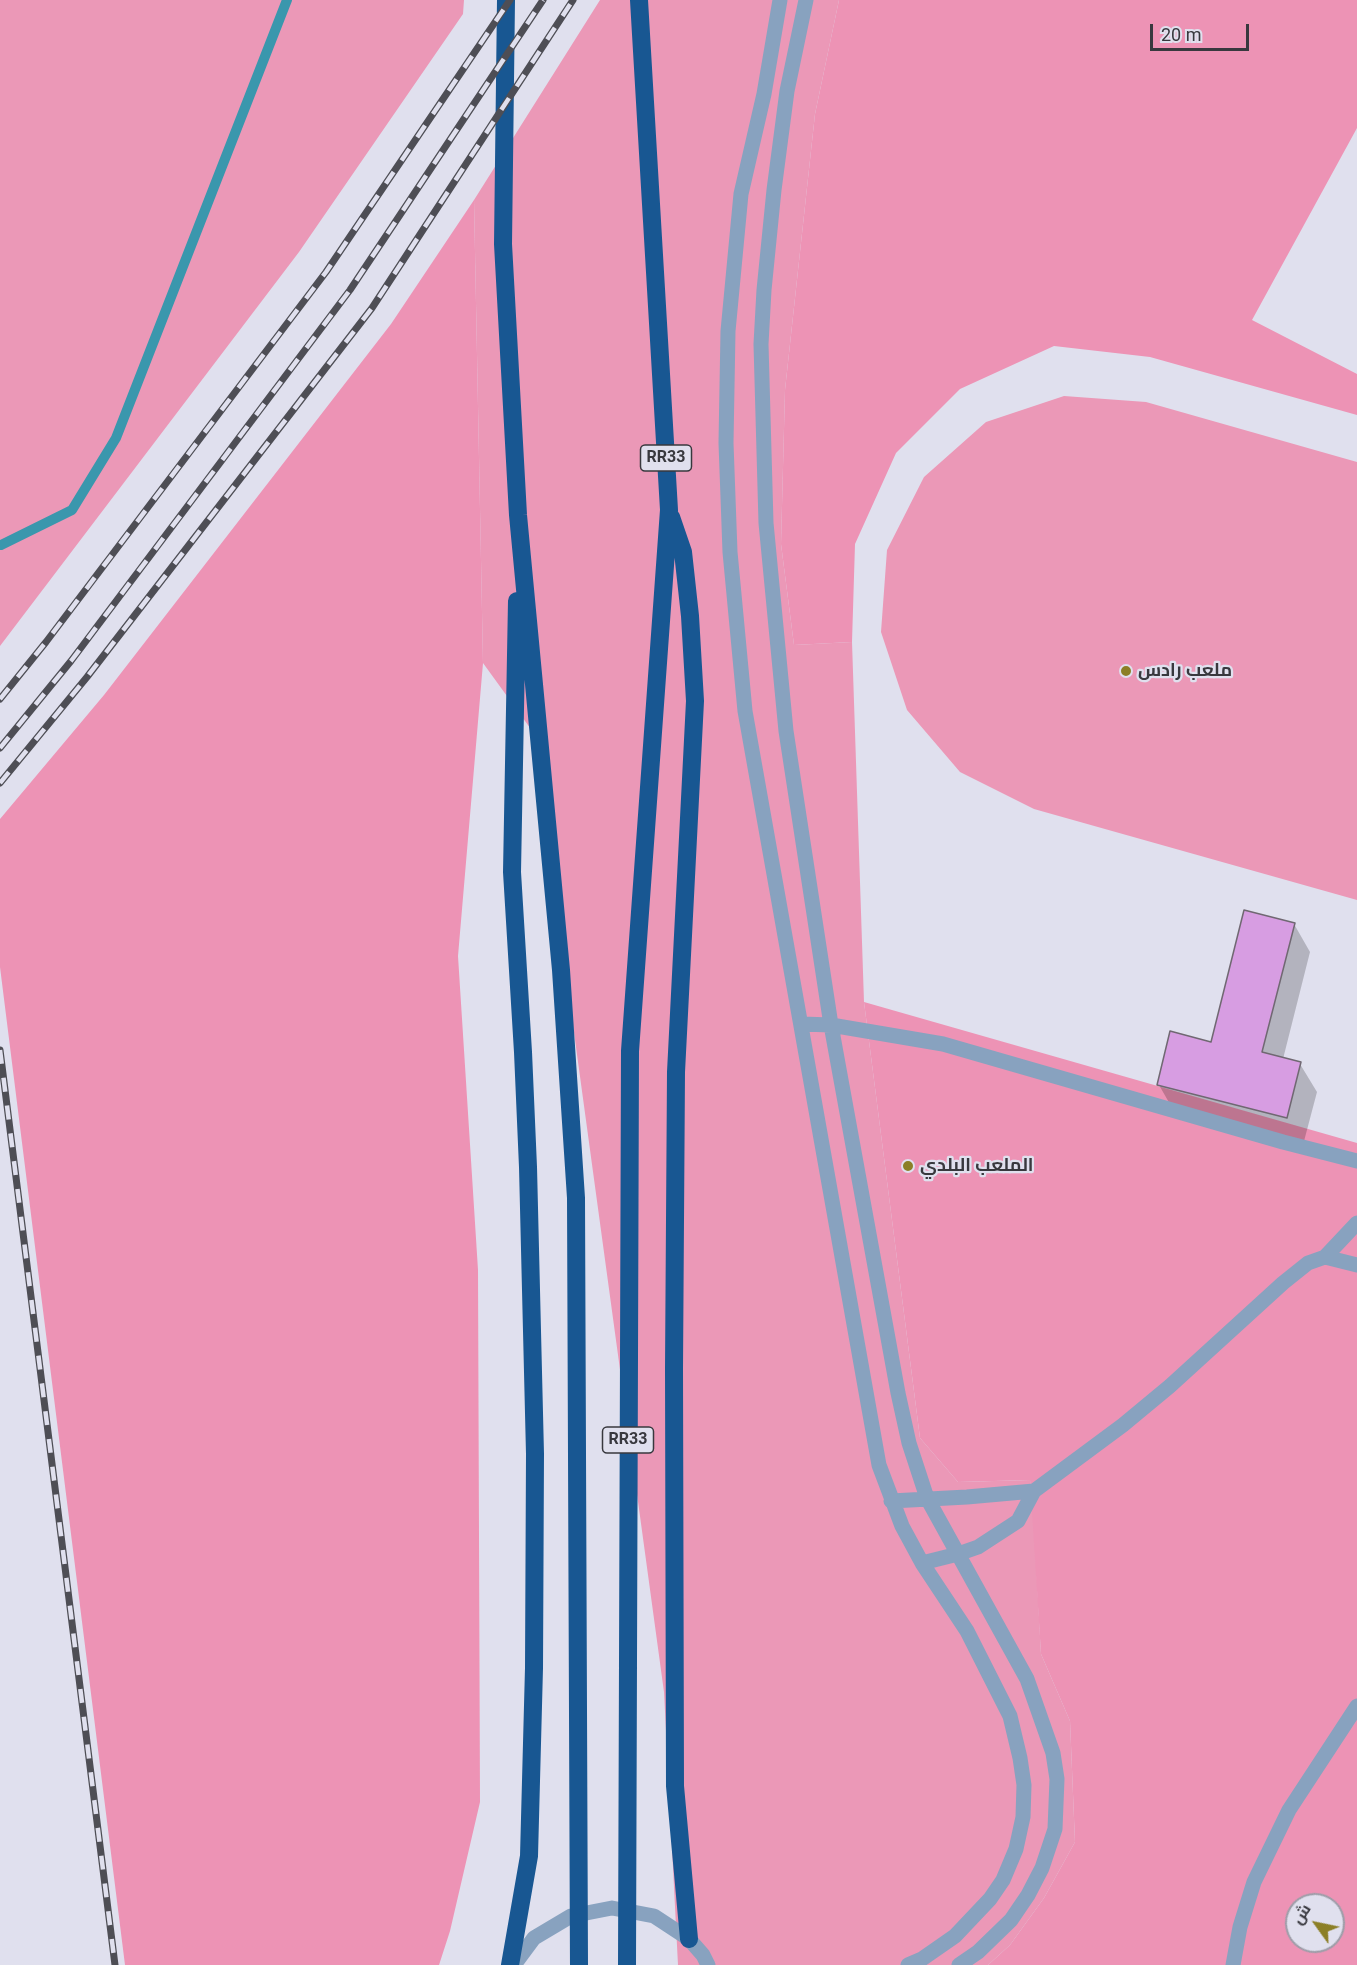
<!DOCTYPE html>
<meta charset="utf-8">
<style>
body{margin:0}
#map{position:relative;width:1357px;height:1965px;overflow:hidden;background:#e0e0ee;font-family:Roboto,Cairo,sans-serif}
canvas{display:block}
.north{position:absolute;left:1285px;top:1893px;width:60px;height:60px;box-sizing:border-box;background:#e0e0ee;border:2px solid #9d9da8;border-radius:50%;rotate:303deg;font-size:16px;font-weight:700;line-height:24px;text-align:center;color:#38383e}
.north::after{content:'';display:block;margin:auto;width:21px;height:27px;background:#8c7f26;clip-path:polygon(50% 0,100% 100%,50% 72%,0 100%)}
.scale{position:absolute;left:1150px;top:24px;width:99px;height:27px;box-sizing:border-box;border:3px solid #38383e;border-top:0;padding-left:8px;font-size:18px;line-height:21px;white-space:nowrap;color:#38383e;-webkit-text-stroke:4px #e0e0ee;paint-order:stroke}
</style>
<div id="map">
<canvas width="1357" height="1965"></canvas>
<div class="north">ش</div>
<div class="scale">20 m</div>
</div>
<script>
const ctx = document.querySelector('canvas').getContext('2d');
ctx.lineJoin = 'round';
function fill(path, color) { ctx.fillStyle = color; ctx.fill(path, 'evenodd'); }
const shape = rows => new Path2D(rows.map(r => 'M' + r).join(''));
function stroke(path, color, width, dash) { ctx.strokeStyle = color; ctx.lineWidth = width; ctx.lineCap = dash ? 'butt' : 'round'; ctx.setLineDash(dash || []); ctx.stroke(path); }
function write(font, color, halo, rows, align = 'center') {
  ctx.font = font + ' Roboto,Cairo,sans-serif'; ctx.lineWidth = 4.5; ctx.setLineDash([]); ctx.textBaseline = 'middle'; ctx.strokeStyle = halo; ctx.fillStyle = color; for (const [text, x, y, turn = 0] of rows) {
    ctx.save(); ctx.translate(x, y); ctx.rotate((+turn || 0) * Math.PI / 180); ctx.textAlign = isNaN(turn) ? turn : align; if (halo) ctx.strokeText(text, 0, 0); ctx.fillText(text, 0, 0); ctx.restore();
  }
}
fill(shape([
 [0,0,464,0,463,14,299,252,0,646],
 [600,0,839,0,815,114,785,390,781,544,794,645,852,642,864,1002,920,1438,958,1482,1030,1480,1033,1507,1041,1654,1070,1721,1075,1842,1044,1898,1010,1945,988,1965,678,1965,664,1692,533,732,483,663,474,200],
 [1064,396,1146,402,1357,462,1357,900,1034,809,960,772,907,710,881,632,887,550,924,477,986,422]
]), '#eb98b7');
fill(shape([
 [839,0,1357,0,1357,128,1252,320,1357,374,1357,415,1150,357,1054,346,960,389,896,453,855,544,852,642,794,645,781,544,785,390,815,114],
 [474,200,483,663,458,956,478,1270,480,1802,450,1931,439,1965,125,1965,0,967,0,819,104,695,391,324],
 [864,1002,1357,1143,1357,1965,988,1965,1010,1945,1044,1898,1075,1842,1070,1721,1041,1654,1030,1480,958,1482,920,1438],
 [1297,1905,1333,1905,1333,1941,1297,1941]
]), '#ed93b5');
fill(shape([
 [1294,924,1310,952,1283,1059,1300,1064,1317,1092,1303,1145,1175,1113,1159,1085,1212,1043]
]), '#0003');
stroke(shape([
 [1,545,72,510,116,438,287,0]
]), '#3a97ad', 10);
const building = shape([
 [1244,910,1295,923,1262,1052,1301,1062,1287,1118,1157,1085,1170,1031,1211,1042,1244,910]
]);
fill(building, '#d79de2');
stroke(building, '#706872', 1.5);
stroke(shape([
 [780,0,764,94,741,194,728,331,726,443,730,552,745,711,879,1465,902,1526,922,1563,967,1631,1010,1716,1020,1758,1024,1785,1023,1817,1016,1849,1003,1880,990,1899,955,1936,922,1959,908,1965],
 [806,0,787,91,774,190,764,290,761,344,766,523,786,731,831,1025,898,1393,909,1443,927,1498,1027,1679,1053,1753,1057,1779,1055,1829,1042,1868,1028,1895,1011,1920,978,1952,959,1965],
 [802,1024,831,1025,943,1044,1283,1142,1357,1161],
 [1325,1257,1357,1265],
 [891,1501,967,1497,1034,1491],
 [922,1563,958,1554,978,1547,1018,1521,1034,1491,1123,1425,1170,1386,1283,1283,1308,1263,1325,1257,1357,1223],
 [514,1965,534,1938,571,1916,612,1908,654,1916,689,1939,703,1955,708,1965],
 [1233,1965,1240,1927,1254,1882,1289,1810,1357,1706]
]), '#88a2bf', 15);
stroke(shape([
 [506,0,503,244,518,515,561,970,576,1198,579,1965],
 [671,517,683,552,690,616,695,701,676,1072,674,1368,675,1786,689,1939],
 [510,1965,529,1856,534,1668,535,1454,528,1167,523,1052,512,872,517,601],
 [627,1965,630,1051,669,510,639,0]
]), '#185792', 18);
const rail = shape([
 [0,699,46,642,326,272,510,0],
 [0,748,71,661,350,290,543,0],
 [0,783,87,677,372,308,573,0],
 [0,1050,115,1965]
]);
stroke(rail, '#4e4e55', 7);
stroke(rail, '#e0e0ee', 4.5, [14]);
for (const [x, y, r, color] of [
 [1126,671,6,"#8c7f26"],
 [908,1166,6,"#8c7f26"]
]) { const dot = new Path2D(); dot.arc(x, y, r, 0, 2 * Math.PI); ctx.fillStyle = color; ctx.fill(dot); stroke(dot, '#e0e0ee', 2); }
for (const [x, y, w] of [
 [666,458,51],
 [628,1440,51]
]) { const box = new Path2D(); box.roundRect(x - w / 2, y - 13, w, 26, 4.5); ctx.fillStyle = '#e0e0ee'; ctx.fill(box); stroke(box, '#38383e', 1.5); }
write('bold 16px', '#38383e', null, [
 ["RR33",666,458],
 ["RR33",628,1440]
]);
write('bold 18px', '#38383e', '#e0e0ee', [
 ["ملعب رادس",1138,671],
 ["الملعب البلدي",920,1166]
], 'left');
</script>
